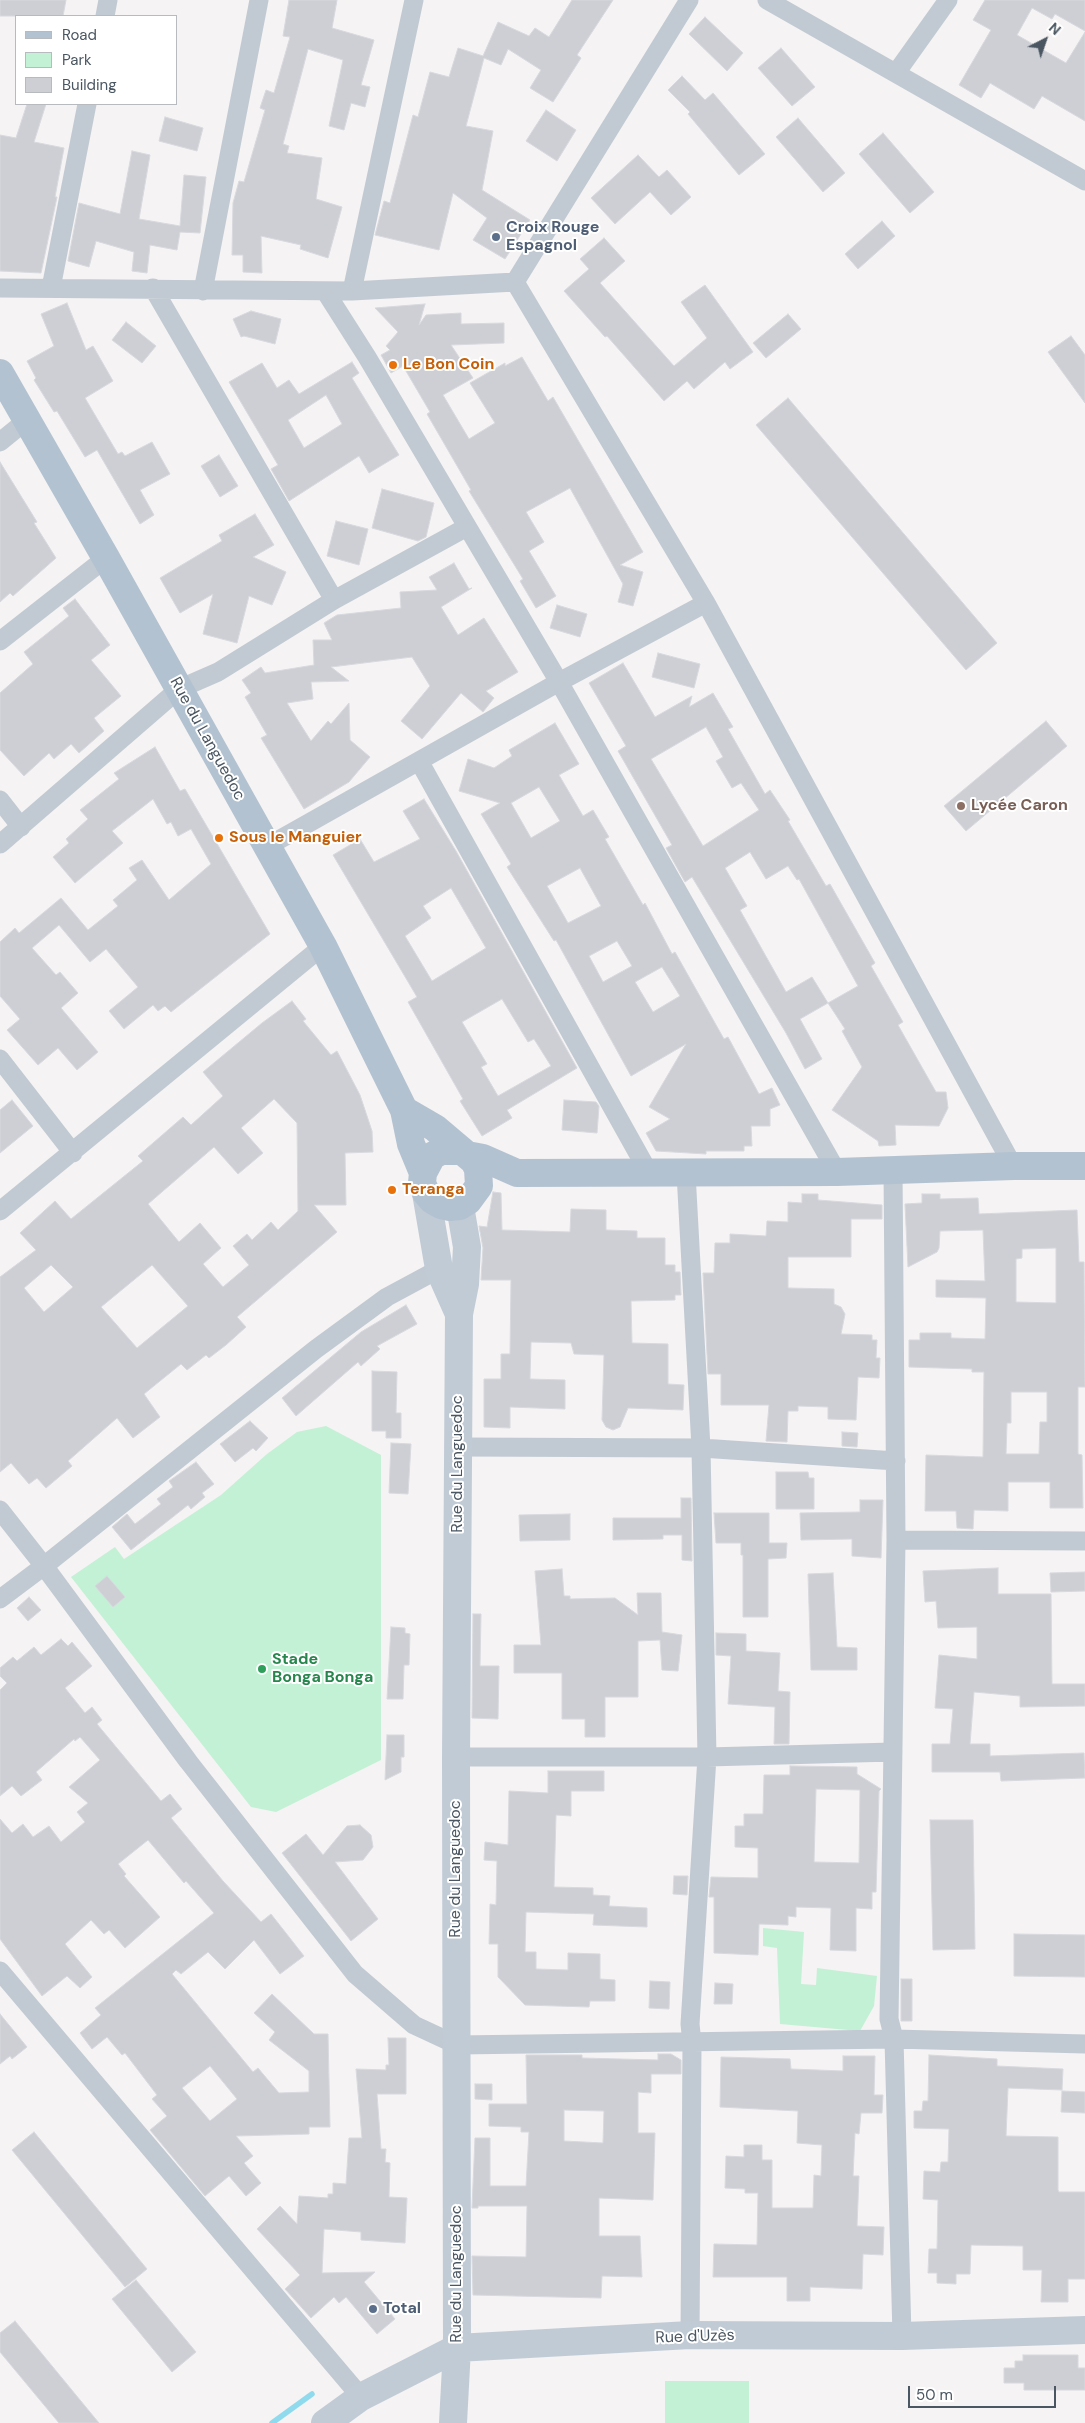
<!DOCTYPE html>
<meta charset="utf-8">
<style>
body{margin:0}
#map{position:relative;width:1085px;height:2423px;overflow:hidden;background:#f5f3f3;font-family:"DM Sans",sans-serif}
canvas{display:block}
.legend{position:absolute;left:15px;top:15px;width:162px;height:90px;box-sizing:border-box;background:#fff;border:1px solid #b7bbc0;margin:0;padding:6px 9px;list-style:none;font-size:15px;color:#4a5661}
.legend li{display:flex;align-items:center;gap:10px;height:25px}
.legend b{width:25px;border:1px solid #b7bbc0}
.north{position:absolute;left:1020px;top:15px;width:50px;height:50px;-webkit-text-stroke:4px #fff;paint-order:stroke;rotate:41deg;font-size:14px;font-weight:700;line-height:20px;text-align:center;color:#4a5661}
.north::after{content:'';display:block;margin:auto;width:18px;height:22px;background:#4a5661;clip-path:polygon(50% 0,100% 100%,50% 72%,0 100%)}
.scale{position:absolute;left:908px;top:2386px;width:148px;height:22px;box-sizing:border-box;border:2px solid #4a5661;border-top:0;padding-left:6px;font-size:15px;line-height:18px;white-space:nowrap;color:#4a5661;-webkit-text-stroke:4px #fff;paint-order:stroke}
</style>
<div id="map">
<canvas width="1085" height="2423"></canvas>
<ul class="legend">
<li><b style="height:6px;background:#b3c2d1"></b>Road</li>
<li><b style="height:14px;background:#c3f1d5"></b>Park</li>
<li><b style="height:14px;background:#cdcfd5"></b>Building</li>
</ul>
<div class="north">N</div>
<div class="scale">50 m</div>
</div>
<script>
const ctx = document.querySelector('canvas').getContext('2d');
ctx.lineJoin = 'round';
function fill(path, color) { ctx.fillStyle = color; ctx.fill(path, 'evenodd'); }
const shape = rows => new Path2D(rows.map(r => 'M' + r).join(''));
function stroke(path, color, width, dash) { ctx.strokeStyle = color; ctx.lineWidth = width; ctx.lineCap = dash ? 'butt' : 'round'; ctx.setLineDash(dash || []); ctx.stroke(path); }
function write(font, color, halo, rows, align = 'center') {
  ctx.font = font + ' "DM Sans",sans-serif'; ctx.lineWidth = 4; ctx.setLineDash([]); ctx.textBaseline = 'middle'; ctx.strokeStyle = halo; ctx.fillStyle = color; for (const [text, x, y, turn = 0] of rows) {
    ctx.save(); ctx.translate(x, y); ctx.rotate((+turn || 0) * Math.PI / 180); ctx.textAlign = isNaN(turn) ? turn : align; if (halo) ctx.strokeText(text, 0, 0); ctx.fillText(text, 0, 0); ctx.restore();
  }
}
fill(shape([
 [326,1426,381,1455,381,1760,276,1812,251,1807,71,1577,115,1547,124,1559,221,1495,267,1454,297,1432],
 [763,1928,804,1932,801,1984,816,1985,817,1968,877,1976,874,2006,860,2031,780,2024,777,1948,763,1946],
 [665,2381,749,2381,749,2423,665,2423]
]), '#c3f1d5');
stroke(shape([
 [272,2423,312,2394]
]), '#90daee', 5.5);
const building = shape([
 [0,0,66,0,63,16,0,16,0,0],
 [289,0,337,0,332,28,374,40,361,85,370,87,365,107,351,103,344,130,329,126,343,60,308,49,283,144,289,146,287,153,322,158,316,199,342,207,328,258,300,249,301,245,261,236,262,273,243,272,243,255,232,255,233,203,239,181,244,182,265,110,260,108,266,90,274,93,290,37,283,36,289,0],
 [572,0,613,0,577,55,581,58,553,102,530,88,541,70,508,49,501,65,484,58,466,126,493,131,482,190,530,220,505,259,473,240,487,218,453,193,439,250,375,235,384,201,390,203,413,115,418,117,430,72,449,77,458,48,483,56,498,22,529,36,535,28,549,37,572,0],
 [985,0,1085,0,1085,31,1055,14,1052,19,1032,8,1017,35,1066,63,1085,32,1085,121,1042,96,1034,109,990,83,981,98,959,85,991,30,973,20,985,0],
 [705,17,743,53,727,71,689,34,705,17],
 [781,48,815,87,792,106,758,68,781,48],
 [682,76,705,100,713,93,765,154,739,175,688,114,690,112,668,90,682,76],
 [27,104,46,104,34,142,64,148,55,197,57,197,41,273,0,271,0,135,16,138,27,104],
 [546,110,576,130,557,161,526,141,546,110],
 [165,117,203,128,197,151,159,141,165,117],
 [798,118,845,173,823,192,776,137,798,118],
 [883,133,934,192,910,213,859,154,883,133],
 [132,151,150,155,139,219,180,226,184,175,206,177,200,233,180,232,177,250,150,245,147,273,132,271,134,252,96,241,89,267,68,261,79,203,120,214,132,151],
 [638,155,659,177,667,170,691,197,671,215,650,192,615,224,591,198,638,155],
 [882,221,895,236,858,269,845,254,882,221],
 [604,238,625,261,600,283,674,366,707,338,681,302,705,285,753,352,730,369,725,362,694,389,687,381,664,401,607,336,605,337,564,291,589,269,580,259,604,238],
 [67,303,86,350,93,346,113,381,85,398,118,454,122,452,125,456,152,442,170,474,140,490,154,515,140,524,97,450,85,457,57,411,54,412,34,380,36,378,27,361,54,346,41,314,67,303],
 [425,304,419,325,426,315,461,313,461,324,504,323,504,343,451,345,473,378,443,395,469,439,495,423,470,383,505,363,505,366,522,357,548,401,553,397,643,552,620,565,643,572,633,606,618,602,623,584,570,488,526,512,544,542,529,551,556,596,536,608,520,581,523,579,469,491,471,490,427,414,430,412,403,366,391,373,381,355,390,350,386,346,398,332,375,308,425,304],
 [251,311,281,319,275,344,244,336,241,337,233,319,251,311],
 [788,314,801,329,766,358,753,343,788,314],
 [126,322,156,346,142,363,112,340,126,322],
 [1071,336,1085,355,1085,403,1048,352,1071,336],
 [352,362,359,373,352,378,399,455,369,473,359,456,289,501,271,469,278,465,229,382,262,363,277,388,289,380,299,394,352,362],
 [326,395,342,424,304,448,288,420,326,395],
 [788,398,997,643,966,670,756,425,788,398],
 [219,455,238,486,220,497,201,466,219,455],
 [0,462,37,522,34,523,56,558,13,596,10,593,0,602,0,462],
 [382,489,434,503,426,537,418,541,372,528,382,489],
 [255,514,274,545,253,557,286,572,272,605,249,596,237,643,203,634,213,594,180,613,160,578,222,541,219,535,255,514],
 [336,521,368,529,359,565,327,556,336,521],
 [454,563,469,589,472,588,441,607,458,635,484,618,518,672,486,691,494,698,483,712,461,693,422,739,401,721,430,686,412,657,331,667,349,681,311,682,313,699,287,703,311,741,328,721,331,724,349,703,350,740,370,757,349,782,304,809,261,738,267,735,245,697,251,693,242,680,261,667,265,673,314,665,313,640,332,640,324,623,337,615,401,608,400,592,437,590,429,577,454,563],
 [75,599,110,645,91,660,121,696,94,718,104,731,79,753,71,744,54,759,49,753,24,776,0,750,0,693,33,664,24,652,69,616,63,608,75,599],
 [557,605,587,614,580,637,550,628,557,605],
 [658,653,700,664,694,688,652,677,658,653],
 [623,663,655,717,692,696,689,707,713,693,733,727,728,729,765,794,770,790,790,820,788,821,826,886,830,884,875,963,871,966,903,1022,898,1025,936,1092,946,1092,948,1108,939,1126,895,1125,896,1145,879,1146,878,1141,832,1110,862,1067,842,1031,845,1029,828,1003,858,986,799,879,797,880,788,866,766,879,750,852,725,868,747,906,740,910,786,992,812,977,828,1003,800,1019,822,1059,805,1069,786,1033,692,877,685,882,666,848,672,845,618,751,626,746,589,683,623,663],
 [706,727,723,757,716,761,732,788,741,783,759,810,703,846,651,759,706,727],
 [1046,721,1067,746,966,831,944,806,1046,721],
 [555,723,579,764,559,775,583,816,593,810,609,837,605,839,643,905,645,903,672,954,675,952,724,1039,728,1037,759,1094,772,1088,780,1105,770,1109,770,1126,751,1126,752,1146,744,1146,744,1151,706,1151,706,1154,656,1151,646,1133,670,1119,649,1107,686,1044,631,1076,556,940,554,941,507,867,511,864,481,814,500,803,459,791,468,759,494,768,512,756,509,750,555,723],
 [539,787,560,821,531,838,511,803,539,787],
 [580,868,601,906,568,923,547,886,580,868],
 [617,941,632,966,603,982,589,956,617,941],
 [662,967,680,996,653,1012,635,982,662,967],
 [155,747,180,791,185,789,270,934,171,1012,165,1006,158,1011,153,1005,124,1029,109,1011,138,987,106,949,90,962,59,925,32,948,56,975,60,972,78,993,61,1008,98,1052,77,1070,58,1048,38,1065,7,1030,20,1019,0,996,0,942,15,928,19,933,61,898,88,930,118,906,113,900,137,880,129,868,142,860,169,900,211,864,191,829,178,836,171,822,167,824,153,799,112,831,123,843,75,883,53,857,69,843,66,839,88,819,80,810,119,779,114,773,155,747],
 [424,799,456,851,577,1068,507,1110,512,1118,482,1136,460,1101,463,1099,408,1002,417,997,333,855,360,839,374,862,420,839,403,811,424,799],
 [451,888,486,948,432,981,405,936,431,918,423,906,451,888],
 [502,999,528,1042,534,1039,551,1066,498,1096,481,1067,487,1064,462,1022,502,999],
 [292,1001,306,1019,303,1021,331,1055,337,1051,360,1095,372,1131,373,1152,345,1153,346,1205,314,1205,337,1232,237,1317,246,1327,226,1345,209,1358,206,1355,187,1370,181,1364,144,1394,160,1417,133,1438,117,1418,68,1461,72,1466,46,1488,37,1478,29,1484,11,1463,0,1472,0,1277,36,1250,20,1233,55,1201,71,1219,143,1161,138,1156,183,1117,191,1125,223,1096,203,1072,262,1023,292,1001],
 [274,1099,297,1123,298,1211,278,1230,271,1222,252,1240,247,1234,233,1246,249,1265,223,1287,203,1264,221,1248,200,1223,179,1242,148,1204,214,1147,238,1174,263,1153,241,1128,274,1099],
 [51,1265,73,1287,44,1312,24,1288,51,1265],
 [152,1265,188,1306,137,1348,101,1307,152,1265],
 [12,1100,33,1126,0,1153,0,1110,12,1100],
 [564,1100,596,1102,599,1106,597,1133,562,1130,564,1100],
 [493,1192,501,1193,502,1230,570,1232,571,1209,606,1210,606,1230,637,1231,637,1238,665,1238,665,1265,675,1265,675,1272,680,1272,681,1295,675,1295,675,1300,631,1301,632,1343,668,1344,668,1384,684,1385,683,1410,628,1408,620,1427,613,1430,606,1427,602,1420,604,1355,574,1354,571,1343,531,1342,530,1379,565,1380,565,1409,510,1407,510,1428,484,1427,484,1379,501,1379,501,1354,510,1354,511,1280,481,1280,483,1248,479,1226,487,1227,493,1192],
 [802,1194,818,1194,818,1200,882,1205,882,1219,851,1219,851,1257,788,1257,788,1288,834,1289,834,1304,841,1307,845,1314,841,1334,872,1335,872,1340,877,1340,876,1358,880,1358,879,1378,858,1377,856,1420,828,1419,828,1407,798,1406,798,1411,788,1411,787,1442,766,1441,769,1405,721,1405,721,1374,708,1374,703,1273,714,1273,715,1243,730,1243,730,1234,766,1236,767,1221,788,1222,788,1202,802,1203,802,1194],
 [922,1194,940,1194,940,1199,978,1198,979,1214,1077,1210,1079,1262,1084,1262,1085,1387,1078,1387,1078,1454,1082,1455,1083,1508,1050,1508,1050,1482,1008,1482,1008,1511,974,1510,973,1529,957,1528,956,1511,925,1511,926,1455,983,1457,984,1372,972,1372,972,1369,909,1367,909,1340,920,1340,920,1333,951,1333,951,1338,985,1339,986,1298,936,1297,936,1280,985,1281,983,1230,940,1231,939,1248,937,1252,908,1267,905,1204,922,1203,922,1194],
 [1056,1248,1056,1303,1016,1302,1016,1259,1022,1258,1022,1249,1056,1248],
 [1011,1392,1047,1392,1047,1422,1040,1422,1039,1454,1006,1454,1007,1423,1011,1423,1011,1392],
 [406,1305,417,1324,377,1346,380,1349,361,1366,358,1362,296,1416,282,1398,361,1332,406,1305],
 [372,1371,397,1372,396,1413,401,1413,401,1438,386,1438,386,1431,372,1431,372,1371],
 [250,1421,268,1438,256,1451,253,1448,235,1462,220,1444,250,1421],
 [842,1432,858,1433,857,1447,842,1446,842,1432],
 [391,1443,411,1444,408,1494,389,1493,391,1443],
 [196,1462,214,1484,202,1493,205,1497,191,1509,188,1505,131,1550,112,1527,127,1514,135,1524,161,1504,157,1499,173,1487,169,1481,196,1462],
 [776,1472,808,1472,809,1478,814,1478,814,1509,776,1509,776,1472],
 [681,1498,691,1498,692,1561,682,1560,682,1535,663,1535,663,1539,613,1540,613,1518,681,1518,681,1498],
 [860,1500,883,1500,881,1558,852,1556,852,1539,801,1540,800,1513,860,1512,860,1500],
 [714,1513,769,1513,769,1543,787,1543,786,1558,768,1559,768,1617,743,1617,743,1555,741,1555,741,1543,716,1543,714,1513],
 [570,1514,570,1540,520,1541,519,1515,570,1514],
 [998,1568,998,1594,1051,1594,1052,1684,1085,1684,1085,1706,1020,1707,1020,1696,974,1692,970,1744,990,1744,990,1756,1084,1753,1085,1778,1001,1781,1000,1772,932,1772,932,1744,950,1744,953,1709,935,1708,939,1655,977,1659,977,1627,938,1628,936,1601,925,1602,923,1571,998,1568],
 [562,1569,564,1596,570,1596,570,1599,615,1598,638,1615,637,1593,661,1593,662,1632,682,1635,678,1671,662,1670,660,1640,638,1641,638,1697,605,1697,605,1737,585,1737,585,1719,562,1719,562,1673,514,1673,514,1645,541,1645,535,1571,562,1569],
 [1085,1572,1085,1591,1051,1592,1050,1573,1085,1572],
 [833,1573,837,1647,857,1648,857,1670,811,1670,808,1574,833,1573],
 [107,1576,125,1597,113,1607,95,1586,107,1576],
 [29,1597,41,1610,28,1621,17,1608,29,1597],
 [473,1614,481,1614,480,1666,499,1666,498,1719,472,1718,473,1614],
 [391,1627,405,1628,405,1633,410,1634,409,1665,404,1665,403,1699,387,1699,391,1627],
 [716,1633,746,1634,746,1651,780,1653,778,1691,790,1692,789,1744,774,1744,775,1707,728,1704,731,1656,716,1655,716,1633],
 [61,1639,68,1646,72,1642,92,1666,65,1688,85,1713,92,1707,102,1720,97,1724,161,1801,170,1794,182,1809,171,1818,223,1881,261,1922,271,1914,304,1956,280,1974,254,1940,225,1969,208,1952,181,1974,176,1970,172,1974,253,2072,258,2068,279,2093,309,2092,309,2071,269,2040,275,2032,254,2013,272,1994,314,2034,328,2034,330,2127,309,2127,309,2134,236,2136,253,2156,244,2163,261,2183,246,2196,229,2176,205,2196,150,2130,167,2116,152,2099,157,2095,125,2053,122,2055,107,2037,92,2049,80,2033,101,2015,95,2008,214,1913,186,1881,184,1883,148,1840,118,1864,126,1874,124,1876,160,1917,125,1948,109,1930,104,1934,91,1920,65,1944,92,1977,80,1988,67,1976,42,1996,0,1939,0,1819,12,1833,23,1824,33,1837,49,1826,61,1842,85,1822,77,1812,88,1803,69,1787,100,1760,80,1737,75,1741,74,1739,36,1772,42,1780,21,1796,12,1786,0,1796,0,1690,7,1683,0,1676,0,1668,13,1657,17,1661,34,1647,41,1655,61,1639],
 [210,2066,237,2099,210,2121,182,2088,210,2066],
 [387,1735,404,1735,404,1757,401,1757,401,1772,385,1780,387,1735],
 [790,1766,857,1767,857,1774,881,1789,879,1791,876,1892,872,1892,872,1909,856,1908,856,1951,830,1950,831,1908,796,1907,796,1917,788,1916,788,1925,759,1924,758,1955,714,1953,714,1897,709,1897,711,1877,758,1878,758,1848,735,1847,735,1826,744,1826,744,1814,763,1814,764,1775,790,1775,790,1766],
 [816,1789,860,1790,859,1863,814,1862,816,1789],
 [548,1771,604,1771,604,1791,571,1791,571,1816,556,1815,554,1887,593,1888,593,1895,610,1896,609,1906,647,1908,647,1927,593,1925,594,1914,526,1912,525,1952,536,1952,536,1969,568,1970,568,1953,600,1954,600,1979,615,1980,615,2001,590,2001,589,2007,525,2005,498,1977,498,1944,489,1944,490,1904,496,1905,497,1861,484,1860,485,1842,508,1845,509,1791,548,1793,548,1771],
 [930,1820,973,1820,975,1949,933,1950,930,1820],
 [360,1825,371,1835,373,1847,363,1860,335,1862,378,1919,351,1941,282,1853,306,1834,323,1855,347,1826,360,1825],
 [674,1876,688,1876,687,1895,673,1894,674,1876],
 [1014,1934,1085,1935,1085,1977,1014,1976,1014,1934],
 [901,1979,912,1979,912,2021,901,2021,901,1979],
 [650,1981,670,1982,669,2009,649,2008,650,1981],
 [715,1983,733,1984,732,2004,714,2004,715,1983],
 [0,2014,27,2047,12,2059,10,2056,0,2064,0,2014],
 [388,2038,406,2038,406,2094,377,2094,381,2149,386,2149,385,2162,390,2163,389,2197,407,2198,405,2243,361,2240,361,2232,324,2229,322,2273,375,2272,364,2282,395,2319,377,2334,346,2297,339,2303,334,2297,311,2318,285,2289,300,2275,257,2229,280,2206,297,2224,299,2196,328,2198,328,2194,333,2194,333,2183,346,2184,349,2138,362,2138,356,2069,386,2070,386,2065,389,2065,388,2038],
 [658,2054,671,2054,681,2060,681,2074,651,2074,651,2093,638,2092,638,2133,655,2133,653,2200,599,2198,599,2236,640,2236,642,2277,602,2276,601,2298,473,2295,472,2256,526,2257,527,2206,478,2206,478,2208,472,2208,475,2138,490,2138,490,2186,526,2186,529,2132,521,2132,521,2127,489,2126,489,2104,527,2104,526,2055,582,2055,582,2058,658,2060,658,2054],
 [564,2110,604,2111,603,2143,564,2141,564,2110],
 [929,2055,997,2059,997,2066,1063,2069,1062,2090,1008,2088,1006,2136,1058,2137,1058,2190,1059,2192,1085,2192,1085,2279,1068,2279,1068,2302,1041,2302,1042,2270,1023,2270,1023,2246,971,2245,970,2274,956,2274,956,2284,937,2283,937,2273,928,2273,929,2249,937,2249,938,2200,923,2199,924,2171,940,2172,941,2162,948,2162,949,2129,914,2128,914,2111,922,2111,923,2101,928,2101,929,2055],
 [843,2056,875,2056,874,2095,883,2095,882,2113,861,2113,859,2134,855,2133,853,2176,859,2176,857,2226,884,2227,883,2255,863,2254,862,2289,810,2287,810,2301,787,2301,787,2277,713,2277,714,2244,757,2245,758,2193,745,2193,745,2189,725,2188,726,2156,744,2157,744,2145,762,2145,762,2160,772,2160,772,2208,813,2208,814,2175,821,2176,822,2145,797,2143,798,2111,720,2107,721,2057,790,2059,791,2069,843,2071,843,2056],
 [475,2084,492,2084,492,2100,475,2099,475,2084],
 [1062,2091,1085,2092,1085,2113,1061,2112,1062,2091],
 [34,2132,147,2269,125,2287,12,2150,34,2132],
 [136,2280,196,2352,172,2372,112,2299,136,2280],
 [15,2321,99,2423,59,2423,0,2352,0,2333,15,2321],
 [1023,2355,1078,2355,1078,2368,1085,2368,1085,2390,1024,2390,1024,2383,1004,2383,1004,2368,1015,2368,1015,2361,1023,2361,1023,2355]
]);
fill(building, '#cdcfd5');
stroke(building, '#d7d9de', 1);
stroke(shape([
 [767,0,1085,181],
 [105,16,108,0],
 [896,73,948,0],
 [515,282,706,603,1013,1166],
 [515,282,689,0],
 [0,288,352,291,515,282],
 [51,288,87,104],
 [153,288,334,600],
 [203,291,259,0],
 [325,291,367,357,559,682,837,1172],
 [352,291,414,0],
 [0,442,27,420],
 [0,641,106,558],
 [419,761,649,1173],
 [0,800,21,827],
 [0,844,179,689,218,672,334,600,467,527],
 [268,846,559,682,706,603],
 [0,1059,73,1153],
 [893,1170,896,1540,889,2019,894,2039,902,2336],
 [686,1173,701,1448,707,1757,690,2024,692,2043,690,2335],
 [0,1211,323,946],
 [459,1447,701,1448,896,1461],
 [0,1510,44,1566,188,1761,355,1974,414,2025,457,2045,894,2039,1085,2044],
 [896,1540,1085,1541],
 [0,1599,44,1566,316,1349,387,1297,439,1269],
 [456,1757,707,1757,893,1752],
 [0,1971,361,2397]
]), '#c1cad2', 19);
stroke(shape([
 [426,1193,439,1269,459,1314],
 [325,2423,361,2397,457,2348,690,2335,902,2336,1085,2330],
 [453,2423,457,2348,456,1757,459,1314,465,1284,467,1247,460,1206]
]), '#c1cbd6', 28);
stroke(shape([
 [0,373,106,558,323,946,404,1110,411,1144,423,1173],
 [404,1110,435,1128,474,1161,478,1169,479,1186,468,1201,460,1206,450,1207,441,1205,432,1200,426,1193,422,1183,423,1173,432,1156,441,1151,460,1151],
 [467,1155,483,1158,517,1173,837,1172,1013,1166,1085,1166]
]), '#b3c2d1', 28);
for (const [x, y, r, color] of [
 [496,237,5,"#5c6f8a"],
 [393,365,5,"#e8710a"],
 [961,806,5,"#8d6e63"],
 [219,838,5,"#e8710a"],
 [392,1190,5,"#e8710a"],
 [262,1669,5,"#2e9e5b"],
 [373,2309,5,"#5c6f8a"]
]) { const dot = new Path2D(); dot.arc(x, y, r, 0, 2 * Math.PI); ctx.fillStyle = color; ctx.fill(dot); stroke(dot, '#fff', 2); }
write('bold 16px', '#4e5e75', '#fff', [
 ["Croix Rouge",506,228],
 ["Espagnol",506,246],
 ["Total",383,2309]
], 'left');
write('bold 16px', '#c56008', '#fff', [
 ["Le Bon Coin",403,365],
 ["Sous le Manguier",229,838],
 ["Teranga",402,1190]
], 'left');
write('16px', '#4a5661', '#fff', [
 ["Rue du Languedoc",207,739,61],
 ["Rue du Languedoc",458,1464,-90],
 ["Rue du Languedoc",456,1869,-90],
 ["Rue du Languedoc",457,2274,-90],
 ["Rue d'Uzès",695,2337,-2]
]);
write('bold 16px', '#785e54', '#fff', [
 ["Lycée Caron",971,806]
], 'left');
write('bold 16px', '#27864d', '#fff', [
 ["Stade",272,1660],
 ["Bonga Bonga",272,1678]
], 'left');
</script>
